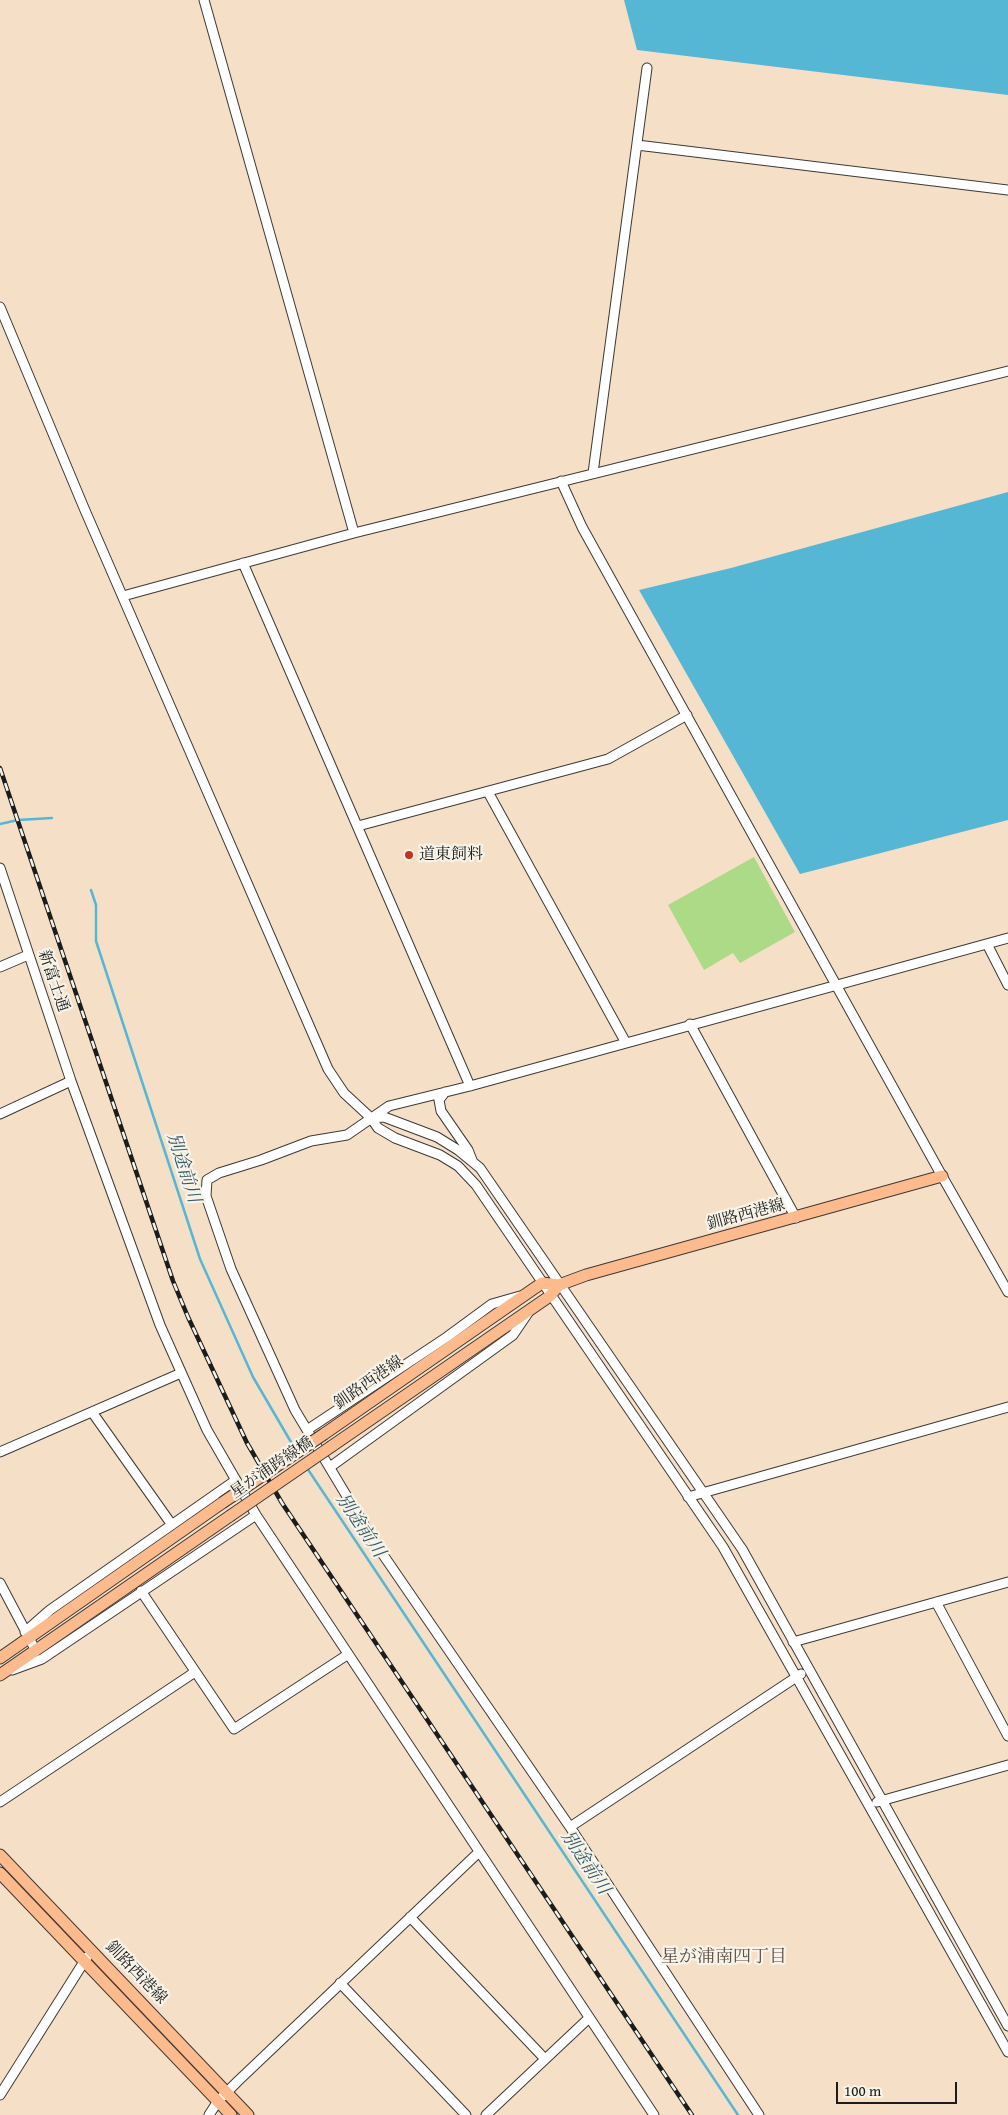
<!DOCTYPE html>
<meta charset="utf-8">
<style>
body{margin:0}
#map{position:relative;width:1008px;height:2115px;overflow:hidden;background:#f5e0c7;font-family:"Gentium Book Plus",serif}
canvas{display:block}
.scale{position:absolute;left:836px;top:2082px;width:121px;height:22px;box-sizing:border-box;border:2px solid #1c1c1c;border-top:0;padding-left:6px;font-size:15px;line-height:18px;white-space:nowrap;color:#1c1c1c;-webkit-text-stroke:4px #f7f3e8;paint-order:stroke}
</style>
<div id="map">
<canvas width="1008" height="2115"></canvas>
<div class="scale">100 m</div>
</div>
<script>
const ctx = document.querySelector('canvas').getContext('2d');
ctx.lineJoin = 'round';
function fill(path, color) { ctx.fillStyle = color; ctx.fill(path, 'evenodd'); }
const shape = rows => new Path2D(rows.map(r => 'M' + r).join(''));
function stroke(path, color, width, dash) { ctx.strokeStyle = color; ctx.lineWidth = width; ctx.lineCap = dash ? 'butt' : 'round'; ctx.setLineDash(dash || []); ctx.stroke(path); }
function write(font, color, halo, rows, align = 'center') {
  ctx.font = font + ' "Gentium Book Plus","Noto Serif JP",serif'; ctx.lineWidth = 4.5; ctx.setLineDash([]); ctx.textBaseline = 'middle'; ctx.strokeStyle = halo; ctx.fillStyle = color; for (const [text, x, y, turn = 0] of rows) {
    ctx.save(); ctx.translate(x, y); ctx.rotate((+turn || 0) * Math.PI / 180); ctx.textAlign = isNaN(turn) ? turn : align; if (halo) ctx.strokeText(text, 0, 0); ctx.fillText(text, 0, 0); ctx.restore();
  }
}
fill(shape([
 [754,857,795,932,740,963,733,953,704,970,668,905]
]), '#acda87');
fill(shape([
 [624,0,1008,0,1008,95,637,50],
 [1008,492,1008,820,800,874,639,590,731,568]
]), '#56b7d4');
stroke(shape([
 [0,824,18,820,52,818],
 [91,890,96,905,96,941,200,1259,253,1377,295,1449],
 [307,1468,738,2115]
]), '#56b7d4', 2.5);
const minor = shape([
 [204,0,354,533],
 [637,145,1008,190],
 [0,307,84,508,328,1069,344,1093,371,1118,378,1128,395,1138,440,1155,458,1166,476,1185,723,1547,1008,2052],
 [593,473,647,68],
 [561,481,582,527,942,1176,1008,1292],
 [243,563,470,1086],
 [123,596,354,533,1008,371],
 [488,792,626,1043],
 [358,826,608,759,687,715],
 [0,868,71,1081,160,1325,207,1430,256,1515,654,2115],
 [987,944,1008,985],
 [0,967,28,955],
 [690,1024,796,1218],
 [445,1092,439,1100,441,1111,468,1150,472,1160],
 [0,1114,71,1081],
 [371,1118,384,1117,437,1137,458,1150,480,1168,500,1197,742,1549,1008,2026],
 [92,1412,172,1525],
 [307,1430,447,1337,492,1304,520,1296],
 [0,1452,181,1373],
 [330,1467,513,1335,528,1313],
 [688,1497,1008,1407],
 [0,1583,36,1651],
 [141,1591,234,1729,347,1655],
 [936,1602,1008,1736],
 [25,1632,50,1610,236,1480],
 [793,1642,1008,1582],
 [12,1670,42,1659,256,1515],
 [0,1802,195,1672],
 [877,1802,1008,1765],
 [570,1827,801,1674],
 [410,1917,545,2059],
 [340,1983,466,2115],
 [0,2095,87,1957],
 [209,2115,218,2101,238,2081,479,1852],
 [486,2115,589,2018],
 [759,2115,570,1827,375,1543,307,1430,295,1410,231,1269,206,1196,207,1180,219,1173,261,1160,311,1141,347,1135,389,1106,470,1086,1008,938]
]);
const major = shape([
 [324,1434,542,1283,559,1285,586,1275,942,1176],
 [332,1446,550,1296,559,1285],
 [0,1658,222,1503],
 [0,1675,230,1516],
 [0,1855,248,2115],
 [0,1873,231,2115]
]);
stroke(minor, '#3d3936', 11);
stroke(major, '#3d3936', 13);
stroke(minor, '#fff', 9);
stroke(major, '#fcba8d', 11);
const rail = shape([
 [0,768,173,1281,188,1317,247,1443,282,1503,692,2115]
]);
stroke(rail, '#1c1c1c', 4.5);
stroke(rail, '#f7f3e8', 2.5, [8]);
const majorBridge = shape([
 [222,1503,324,1434],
 [230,1516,332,1446]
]);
stroke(majorBridge, '#3d3936', 13, []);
stroke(majorBridge, '#fcba8d', 11);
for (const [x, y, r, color] of [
 [409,855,5,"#c8321e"]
]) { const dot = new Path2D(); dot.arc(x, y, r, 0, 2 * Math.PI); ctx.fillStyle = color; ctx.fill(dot); stroke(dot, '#f7f3e8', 2); }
write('16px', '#1c1c1c', '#f7f3e8', [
 ["道東飼料",419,855]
], 'left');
write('16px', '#1c1c1c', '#f7f3e8', [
 ["新富士通",53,981,71],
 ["釧路西港線",746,1215,-15],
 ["釧路西港線",369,1383,-35],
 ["星が浦跨線橋",272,1468,-34],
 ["釧路西港線",136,1973,46]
]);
write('italic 18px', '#335a66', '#f7f3e8', [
 ["別途前川",183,1168,72],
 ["別途前川",360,1526,56],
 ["別途前川",585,1863,56]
]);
write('18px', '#5d4d46', '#f7f3e8', [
 ["星が浦南四丁目",724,1957]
]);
</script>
